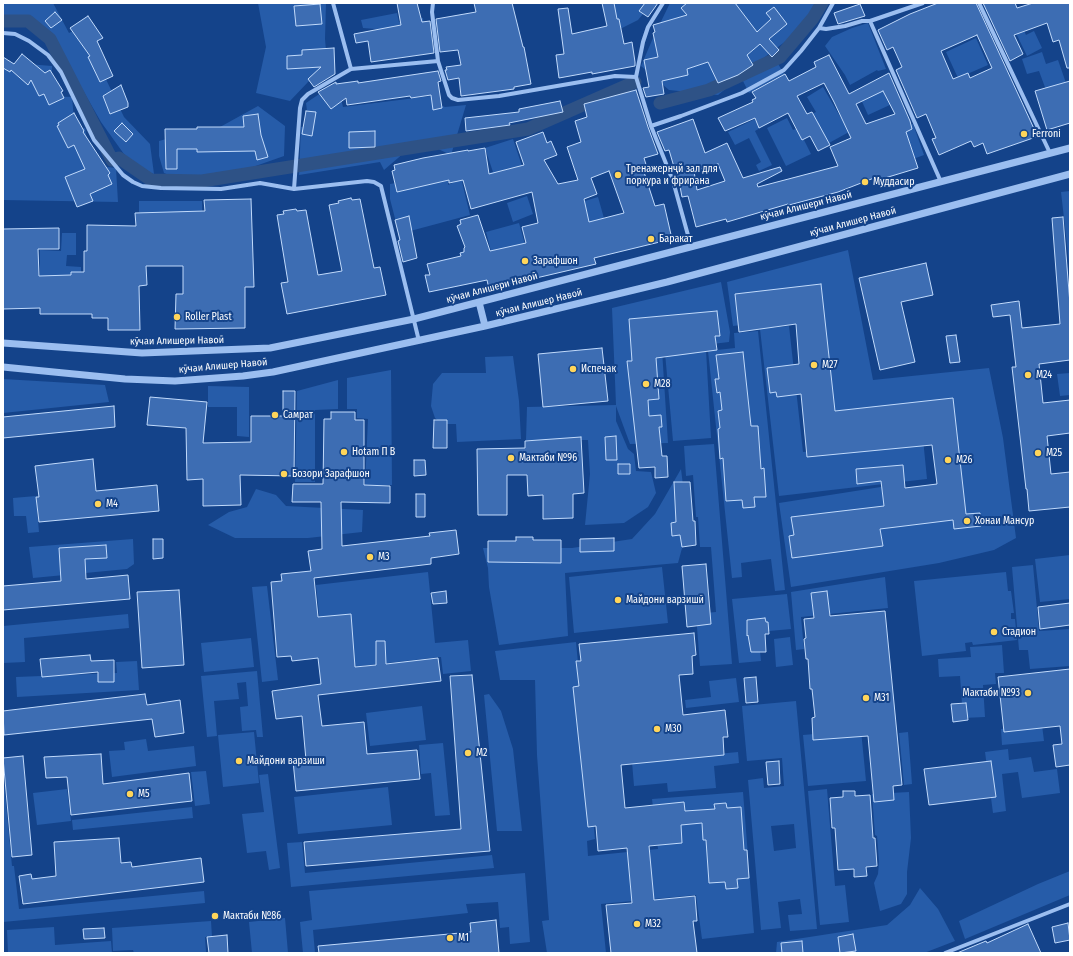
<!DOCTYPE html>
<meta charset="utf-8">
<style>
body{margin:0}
#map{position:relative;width:1073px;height:956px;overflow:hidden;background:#14438a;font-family:"Fira Sans Condensed",sans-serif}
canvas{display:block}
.frame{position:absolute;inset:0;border:4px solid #fff;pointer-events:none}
</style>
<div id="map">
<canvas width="1073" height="956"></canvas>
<div class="frame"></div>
</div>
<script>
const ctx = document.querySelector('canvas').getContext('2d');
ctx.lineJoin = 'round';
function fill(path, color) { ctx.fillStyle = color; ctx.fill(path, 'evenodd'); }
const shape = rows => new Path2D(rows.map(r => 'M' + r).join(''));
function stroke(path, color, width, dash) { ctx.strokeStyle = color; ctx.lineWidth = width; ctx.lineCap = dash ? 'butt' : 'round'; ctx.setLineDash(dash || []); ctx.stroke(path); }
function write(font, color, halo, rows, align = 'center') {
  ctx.font = font + ' "Fira Sans Condensed",sans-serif'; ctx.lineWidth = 4; ctx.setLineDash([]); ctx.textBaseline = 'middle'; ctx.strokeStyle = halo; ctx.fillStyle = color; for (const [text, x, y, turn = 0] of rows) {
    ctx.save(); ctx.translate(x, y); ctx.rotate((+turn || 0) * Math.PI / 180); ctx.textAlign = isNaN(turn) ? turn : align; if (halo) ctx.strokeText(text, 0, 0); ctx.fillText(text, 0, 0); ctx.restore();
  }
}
fill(shape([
 [3,3,53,3,69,33,81,27,124,117,150,144,154,174,134,168,101,122,53,38,28,18,3,19],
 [258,3,326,3,325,39,327,62,290,101,256,93,266,47],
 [602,3,652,3,638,20,610,34],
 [670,3,825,3,822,14,770,53,718,95,669,90,641,66,653,38],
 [397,13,399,22,423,18,425,33,363,28,361,20],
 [868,23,886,69,878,71,877,70,850,85,845,75,825,46,832,37,852,28],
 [1021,24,1026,35,1034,31,1042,48,1027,56,1013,27],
 [976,38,988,65,958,78,946,52],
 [1042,52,1046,64,1058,60,1066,83,1046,90,1039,71,1027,74,1022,59],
 [3,62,52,66,51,96,72,97,75,130,85,128,91,165,116,168,118,202,3,200],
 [777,62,784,74,749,93,743,81],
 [337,82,343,107,431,96,435,103,445,107,466,105,451,155,419,140,384,170,380,162,299,175,301,127,309,126,306,103],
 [883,86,892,104,868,115,860,97],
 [823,87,849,132,829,143,812,114,816,112,807,97],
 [258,106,285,126,284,156,230,175,178,179,164,173,159,156,159,141,177,136,211,132],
 [787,118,793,130,798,128,811,154,786,166,767,128],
 [755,119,760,128,755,131,772,165,759,171,756,165,761,162,749,138,735,145,728,132],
 [913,124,924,155,880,171,869,140],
 [513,139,523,169,491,179,489,173,493,172,485,148],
 [450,174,448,185,468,176,476,176,462,182,470,215,399,234,390,199,390,184],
 [1070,191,1070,271,1061,192],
 [527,196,533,214,513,222,507,203],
 [598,197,611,243,565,207],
 [139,201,202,201,203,239,139,212],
 [519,223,526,248,495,266,486,232],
 [62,233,76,233,76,255,67,255,66,266,81,267,81,277,40,281,40,250,61,251],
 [848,250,873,380,989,368,1003,438,1016,538,994,550,939,563,791,587,779,503,887,486,885,492,947,491,940,414,842,423,816,405,803,318,733,326,727,282],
 [721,282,730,332,729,342,662,350,668,443,630,444,616,406,616,421,628,449,634,454,636,471,651,472,656,493,648,507,624,523,585,525,590,474,588,440,526,440,527,407,616,405,612,308],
 [789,326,803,452,923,439,927,479,779,496,760,329],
 [758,331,785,590,775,591,771,559,741,563,742,577,732,578,708,351,735,348,734,333],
 [706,350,711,438,673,441,665,353],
 [513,356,519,401,521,439,457,442,456,424,442,424,435,418,431,406,433,384,442,373,486,373,485,357],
 [391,370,392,485,365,485,368,419,357,418,357,409,347,409,347,378],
 [1070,373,1070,395,1060,396,1057,374],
 [3,379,105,385,109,402,3,413],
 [338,380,338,409,315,410,315,482,295,482,297,391],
 [208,386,249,387,249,437,237,436,237,407,208,407],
 [714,444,732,664,700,666,696,614,716,612,711,547,700,547,698,517,696,517,693,475,686,476,684,446],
 [681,469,688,526,678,563,565,573,568,636,499,645,489,587,488,568,483,548,572,548,632,539,655,514],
 [256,489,276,495,286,506,363,510,362,532,308,538,235,538,208,525,229,512,247,507],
 [36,496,39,532,28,533,26,516,14,516,13,498],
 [133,539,134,564,127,569,33,578,29,547],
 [1070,555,1070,599,1040,602,1035,559],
 [1033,565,1039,631,1070,629,1070,666,1030,669,1028,650,1019,650,1012,567],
 [662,567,668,623,574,633,569,577],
 [428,572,435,643,468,640,471,671,443,674,441,657,325,670,316,585],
 [1006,572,1008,591,1011,591,1014,613,1011,613,1011,619,1015,619,1017,640,973,645,972,642,965,643,966,651,922,656,914,581],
 [885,577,888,608,801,617,804,649,796,650,791,592],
 [267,586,278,680,262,682,252,587],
 [787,594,791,629,758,632,761,661,739,663,732,599],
 [128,614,129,628,24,638,25,662,3,663,3,626],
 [790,637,793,665,776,667,774,639],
 [251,638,254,667,204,672,201,643],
 [576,642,595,839,587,841,588,856,658,849,652,799,743,792,754,933,702,939,696,895,601,904,606,953,547,953,542,921,549,920,537,755,535,680,500,680,495,651],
 [1002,645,1004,673,995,673,996,684,983,685,985,717,963,718,960,676,939,677,938,659,971,657,970,647],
 [137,661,139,690,17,697,16,677,117,673,116,662],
 [257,671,263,737,257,737,256,730,242,731,240,707,248,706,246,682,237,683,239,699,214,701,217,736,207,737,201,676],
 [736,678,739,702,686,708,685,700,711,697,709,681],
 [489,694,501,711,513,749,522,831,497,831,484,695],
 [796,701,817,929,790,931,788,915,802,914,800,899,778,902,781,928,761,930,748,780,763,778,764,788,784,786,782,758,747,761,742,706],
 [794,824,796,848,774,851,771,826],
 [422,706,426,740,370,746,366,713],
 [1042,725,1044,741,1002,745,1001,729],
 [861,730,866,781,808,786,803,735],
 [254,732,259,783,223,787,218,735],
 [908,732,912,784,904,785,899,733],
 [146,739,148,751,194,746,196,766,112,777,109,751,125,750,124,742],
 [443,743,450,815,435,816,431,773,421,774,419,745],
 [1008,749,1009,760,1031,757,1034,772,1057,769,1060,793,1022,798,1018,772,1002,774,1006,811,993,813,985,752],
 [738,752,739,763,714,766,716,788,668,792,667,783,634,786,632,762],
 [206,771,210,804,195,806,191,772],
 [3,772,12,866,14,866,19,909,204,891,205,903,3,922],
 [268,774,280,868,269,870,266,851,247,853,242,814,264,812,259,775],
 [388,787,392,825,298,834,294,797],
 [67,789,71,821,37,825,33,793],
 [827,789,835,886,845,885,849,922,820,925,808,791],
 [909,792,911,838,907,872,907,894,901,904,880,911,874,883,878,874,879,862,877,836,875,835,872,794],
 [192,807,193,818,73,830,72,820],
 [302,842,305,873,492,855,494,868,291,887,287,843],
 [1070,871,1070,895,965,939,959,921,1038,884],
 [525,873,530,942,510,944,509,927,500,928,498,902,466,904,468,913,313,930,315,953,303,953,300,922,312,920,309,891],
 [920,888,938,909,955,941,924,953,776,953,777,942,887,925,910,905],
 [285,918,288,953,252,953,249,922],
 [211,921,212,937,205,937,206,952,134,953,133,950,113,951,112,928],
 [54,927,55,945,111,941,112,953,8,953,7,930]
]), '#265ca9');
stroke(shape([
 [3,21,28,21,50,39,112,160,119,158,151,180,202,181,528,129,635,82],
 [660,103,709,90,780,57,813,18,822,3]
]), '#2e5286', 13);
const building = shape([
 [397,3,417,3,422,22,430,21,434,53,371,62,368,41,356,43,354,34,401,25,397,3],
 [474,3,512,3,523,47,524,47,531,84,514,87,514,89,461,96,459,78,448,80,445,70,447,70,446,67,461,65,458,50,440,52,436,19,476,12,474,3],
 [602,3,614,3,617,19,619,19,624,44,632,42,635,62,635,66,592,74,592,72,559,78,556,55,564,54,558,9,568,8,572,34,607,26,602,3],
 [645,3,658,3,648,17,639,11,645,3],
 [687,3,735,3,757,32,771,19,766,13,774,7,787,24,769,39,779,50,772,57,760,44,747,55,753,65,738,75,718,83,708,62,687,69,688,75,662,81,664,94,646,97,643,88,649,87,644,60,658,57,653,33,655,32,653,25,687,15,681,8,687,3],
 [938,3,976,3,1036,133,1035,133,1036,137,987,154,983,143,974,147,971,141,939,155,932,139,936,138,926,114,917,118,896,70,902,67,893,47,887,50,878,30,910,14,938,3],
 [977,35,992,68,970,78,968,73,953,79,941,51,977,35],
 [983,3,1015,3,1017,8,1033,3,1070,3,1070,68,1067,68,1059,40,1053,42,1047,23,1014,35,1023,54,1010,61,983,3],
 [320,4,322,24,296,26,294,6,320,4],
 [860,4,865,16,838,24,834,13,860,4],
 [55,12,62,20,51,28,45,21,55,12],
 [88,16,103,38,97,41,113,76,100,82,88,57,90,56,70,28,88,16],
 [334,48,335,74,314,87,308,79,321,67,287,69,287,56,302,55,302,50,334,48],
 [22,54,45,73,50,70,63,91,61,92,64,98,49,105,44,94,39,96,31,80,28,85,11,70,10,72,3,68,3,57,14,64,22,54],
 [829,55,849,94,889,73,910,121,912,129,906,132,918,168,875,181,874,178,838,192,789,205,788,204,727,222,726,219,696,227,688,196,682,197,678,176,677,177,669,150,665,151,657,132,693,119,705,153,727,143,743,178,780,167,782,171,757,184,758,187,838,166,830,147,851,138,834,102,824,83,797,96,807,114,812,112,830,145,818,151,810,136,802,140,788,113,759,128,755,118,725,131,718,118,753,102,752,100,756,98,752,92,785,74,789,81,816,67,814,62,829,55],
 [883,91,895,114,866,124,856,104,883,91],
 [718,164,725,181,697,190,694,171,718,164],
 [438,71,441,81,438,82,442,108,433,110,431,95,411,98,410,96,347,105,346,98,331,109,318,92,336,82,336,84,358,81,358,83,438,71],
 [1070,81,1070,123,1047,130,1035,91,1070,81],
 [121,85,128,103,128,107,110,114,103,96,121,85],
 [636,90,648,127,658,154,644,158,647,168,643,169,655,206,664,204,672,239,594,258,596,264,489,289,487,280,429,292,425,275,430,275,427,264,461,256,460,253,464,252,464,248,465,247,457,226,461,224,460,220,478,215,490,251,526,243,522,227,538,223,532,192,471,209,463,180,449,183,449,180,397,192,392,171,395,170,394,165,423,158,468,150,468,151,485,148,489,174,524,165,516,142,543,132,547,143,551,141,557,155,544,160,558,184,578,180,567,147,581,142,575,121,587,117,584,104,636,90],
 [609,171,624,213,589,222,584,199,597,194,591,178,609,171],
 [560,101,563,112,509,123,510,125,466,131,465,118,519,112,519,109,560,101],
 [306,111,316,112,312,136,302,134,306,111],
 [74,113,84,131,83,132,110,173,108,175,112,184,90,194,93,201,77,207,65,177,85,169,74,145,68,148,57,126,59,125,58,123,74,113],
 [258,114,261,135,268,157,257,160,255,151,197,152,197,149,177,149,177,169,166,169,165,129,197,129,197,127,244,127,243,116,258,114],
 [122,123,133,134,126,142,114,131,122,123],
 [375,131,375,147,349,148,349,132,375,131],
 [351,198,352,200,360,199,374,268,380,267,386,295,287,314,281,283,288,282,277,215,284,214,283,211,296,209,297,211,306,210,318,275,342,271,329,205,339,203,338,201,351,198],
 [251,199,254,287,245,287,245,328,175,329,176,294,183,294,183,266,146,266,147,285,139,286,140,330,108,330,108,318,92,318,92,314,40,314,40,308,3,309,3,229,59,228,59,249,38,249,39,276,71,275,71,272,84,272,84,251,87,251,87,225,136,226,135,213,205,211,204,200,251,199],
 [409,216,417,258,403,262,398,241,400,240,395,220,409,216],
 [1063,217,1070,304,1070,360,1039,364,1043,403,1070,400,1070,433,1047,436,1051,474,1070,472,1070,507,1029,511,1027,489,1026,489,1012,367,1016,367,1010,315,993,317,991,305,1019,301,1022,328,1060,324,1052,218,1063,217],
 [926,263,933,295,901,302,915,362,880,370,859,278,926,263],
 [821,284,835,411,953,398,966,514,980,513,981,526,954,529,953,520,880,529,883,546,792,558,789,536,794,535,791,517,884,506,881,481,857,484,856,469,903,465,905,488,937,484,932,445,807,457,801,394,777,397,776,392,770,393,767,368,799,364,796,324,739,332,735,294,821,284],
 [717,311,720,336,715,336,717,350,656,358,659,399,648,400,649,416,661,415,662,427,659,427,662,456,667,456,668,477,655,478,655,467,639,468,627,361,632,361,629,319,717,311],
 [956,335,960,362,950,363,946,336,956,335],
 [602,348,608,401,543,407,538,354,602,348],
 [743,352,751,426,758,426,761,469,764,468,766,497,754,497,755,507,743,508,742,500,726,501,723,458,720,459,718,429,720,428,718,411,722,410,720,392,717,393,715,379,719,379,716,355,743,352],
 [283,391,295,391,294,476,240,475,241,505,203,506,203,479,187,480,186,428,147,425,150,397,207,402,203,443,251,442,251,416,283,416,283,391],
 [114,406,115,427,3,438,3,417,114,406],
 [331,412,355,412,355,420,364,420,364,485,390,486,390,503,341,502,342,546,430,536,429,533,456,530,459,554,431,558,431,564,314,578,318,617,351,614,355,667,376,665,376,641,385,641,386,664,438,658,441,681,318,695,322,726,364,722,367,754,417,750,420,779,296,791,293,761,306,760,302,716,276,719,272,691,321,684,318,658,292,661,291,656,277,657,271,582,282,581,281,574,311,571,308,551,322,549,321,502,292,502,293,484,323,484,324,419,331,419,331,412],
 [434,420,447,420,447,448,433,448,434,420],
 [616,436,617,460,606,460,605,437,616,436],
 [581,437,584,493,573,494,573,518,543,519,543,495,528,496,527,475,507,475,507,515,478,515,477,449,525,448,525,441,581,437],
 [93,459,96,491,157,485,159,511,39,522,36,497,39,497,35,466,93,459],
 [414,460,425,460,426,475,414,476,414,460],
 [618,464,630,464,630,474,618,474,618,464],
 [674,482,690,482,693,521,695,521,696,545,682,547,680,535,672,536,671,523,676,522,674,482],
 [416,494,425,494,425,517,416,517,416,494],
 [516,537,533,537,533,540,561,540,561,563,488,562,488,541,516,541,516,537],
 [614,538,614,551,580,552,580,539,614,538],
 [153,539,163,539,163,558,153,559,153,539],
 [106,545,107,558,85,559,86,579,128,575,130,599,3,610,3,586,61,581,59,548,106,545],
 [706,564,711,624,687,627,682,566,706,564],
 [179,590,184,665,142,668,137,592,179,590],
 [446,591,447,603,433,604,431,593,446,591],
 [827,591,830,616,885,611,902,785,893,786,894,800,874,802,868,736,813,740,812,718,815,717,812,689,810,689,808,659,806,659,804,639,806,638,804,619,814,618,811,593,827,591],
 [1070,603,1070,625,1040,629,1038,607,1070,603],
 [765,618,766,622,768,622,769,634,765,634,766,652,751,652,748,635,747,636,747,620,765,618],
 [694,633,696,655,692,656,693,674,679,675,683,715,725,710,728,737,723,737,724,755,621,765,625,808,684,802,685,811,715,809,714,804,726,803,727,808,741,807,744,850,747,850,749,878,737,879,738,888,726,889,725,882,709,883,706,840,703,840,702,823,681,825,682,843,649,846,654,900,695,896,697,921,693,921,697,953,611,953,606,905,632,903,627,848,598,851,596,826,588,827,573,687,579,686,576,661,581,661,579,644,694,633],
 [90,655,91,661,114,660,114,682,98,682,98,672,42,677,40,659,90,655],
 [1070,669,1070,765,1056,767,1053,745,1062,744,1060,726,1004,732,998,677,1070,669],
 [472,675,490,851,306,866,304,842,461,829,450,676,472,675],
 [756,677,758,702,746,703,744,678,756,677],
 [145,694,147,705,180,700,184,733,155,737,152,719,4,735,3,711,145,694],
 [966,703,968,720,953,722,951,704,966,703],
 [101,754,103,784,189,773,192,801,71,815,67,777,46,778,44,757,101,754],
 [23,756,32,855,12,857,3,758,23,756],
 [779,761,780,784,768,785,766,762,779,761],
 [991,761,996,797,929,805,924,769,991,761],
 [843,791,855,791,855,796,870,795,873,838,875,838,877,866,866,867,867,876,854,877,854,869,838,870,835,828,832,828,830,798,843,797,843,791],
 [119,838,121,863,131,862,132,867,201,858,204,882,23,904,19,876,31,874,32,879,56,876,54,842,119,838],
 [496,920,499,953,319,953,318,946,471,932,470,923,496,920],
 [1068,923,1070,940,1055,943,1052,927,1068,923],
 [1028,924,1041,953,957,953,986,941,987,943,1028,924],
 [104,928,105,938,84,939,83,929,104,928],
 [853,934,856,951,840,953,838,937,853,934],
 [227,935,228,953,209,953,207,937,227,935],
 [802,941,803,953,782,953,781,943,802,941]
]);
fill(building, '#3d6db3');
stroke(building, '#c1dafb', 1);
stroke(shape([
 [333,3,351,69],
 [433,3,432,12,438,61],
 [663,3,648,27,643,42,636,77,651,126,673,181,691,246],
 [979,3,1050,153],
 [870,21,941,182],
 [819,28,826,29,845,26,862,21,870,21,923,3],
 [3,33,15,34,29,41,48,55,61,72,94,140,123,175,133,182,142,186,161,188,221,189,260,183,294,189,300,108,302,100,308,94,351,69,438,61,449,95,452,98,458,100,499,96,615,76,636,77],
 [651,126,681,116,742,93,784,70,801,51,819,28,833,3],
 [294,189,367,181,374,182,381,186,419,341],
 [945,953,1070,904]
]), '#9bbef0', 4);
stroke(shape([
 [479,302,485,326],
 [3,343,142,353,270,348,414,319,1070,148],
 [3,367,125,379,175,381,243,376,273,372,485,326,667,282,1070,174]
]), '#9bbef0', 7);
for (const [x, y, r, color] of [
 [1024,134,4,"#ffd55a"],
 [618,175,4,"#ffd55a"],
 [865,182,4,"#ffd55a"],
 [651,239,4,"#ffd55a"],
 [525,261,4,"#ffd55a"],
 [177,317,4,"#ffd55a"],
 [814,365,4,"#ffd55a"],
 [573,369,4,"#ffd55a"],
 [1028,375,4,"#ffd55a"],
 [646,384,4,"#ffd55a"],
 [275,415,4,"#ffd55a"],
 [344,452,4,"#ffd55a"],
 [1038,453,4,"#ffd55a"],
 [511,458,4,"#ffd55a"],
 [948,460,4,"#ffd55a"],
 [284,474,4,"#ffd55a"],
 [98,504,4,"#ffd55a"],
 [967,521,4,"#ffd55a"],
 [370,557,4,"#ffd55a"],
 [618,600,4,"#ffd55a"],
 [994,632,4,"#ffd55a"],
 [1028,693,4,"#ffd55a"],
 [866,698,4,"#ffd55a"],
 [657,729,4,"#ffd55a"],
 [468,753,4,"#ffd55a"],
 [239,761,4,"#ffd55a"],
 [130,794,4,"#ffd55a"],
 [215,916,4,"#ffd55a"],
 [637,924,4,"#ffd55a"],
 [450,938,4,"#ffd55a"]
]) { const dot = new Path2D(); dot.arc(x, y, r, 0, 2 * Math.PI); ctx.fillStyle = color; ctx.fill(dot); stroke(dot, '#14438a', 1.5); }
write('10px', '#fff', '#14438a', [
 ["Ferroni",1032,134],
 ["Тренажернҷй зал для",626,169],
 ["поркура и фрирана",626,181],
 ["Муддасир",873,182],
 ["Баракат",659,239],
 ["Зарафшон",533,261],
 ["Roller Plast",185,317],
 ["М27",822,365],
 ["Испечак",581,369],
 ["М24",1036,375],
 ["М28",654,384],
 ["Самрат",283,415],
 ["Hotam П В",352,452],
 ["М25",1046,453],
 ["Мактаби №96",519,458],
 ["М26",956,460],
 ["Бозори Зарафшон",292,474],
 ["М4",106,504],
 ["Хонаи Мансур",975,521],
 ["М3",378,557],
 ["Майдони варзишӣ",626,600],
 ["Стадион",1002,632],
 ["Мактаби №93",1020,693,"right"],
 ["М31",874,698],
 ["М30",665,729],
 ["М2",476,753],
 ["Майдони варзиши",247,761],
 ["М5",138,794],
 ["Мактаби №86",223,916],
 ["М32",645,924],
 ["M1",458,938]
], 'left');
write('10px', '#fff', '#14438a', [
 ["кӯчаи Алишери Навоӣ",806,206,-14],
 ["кӯчаи Алишер Навоӣ",853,222,-15],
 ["кӯчаи Алишери Навоӣ",492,288,-15],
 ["кӯчаи Алишер Навоӣ",539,303,-14],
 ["кӯчаи Алишери Навоӣ",177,341,-1],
 ["кӯчаи Алишер Навоӣ",223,366,-5]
]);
</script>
